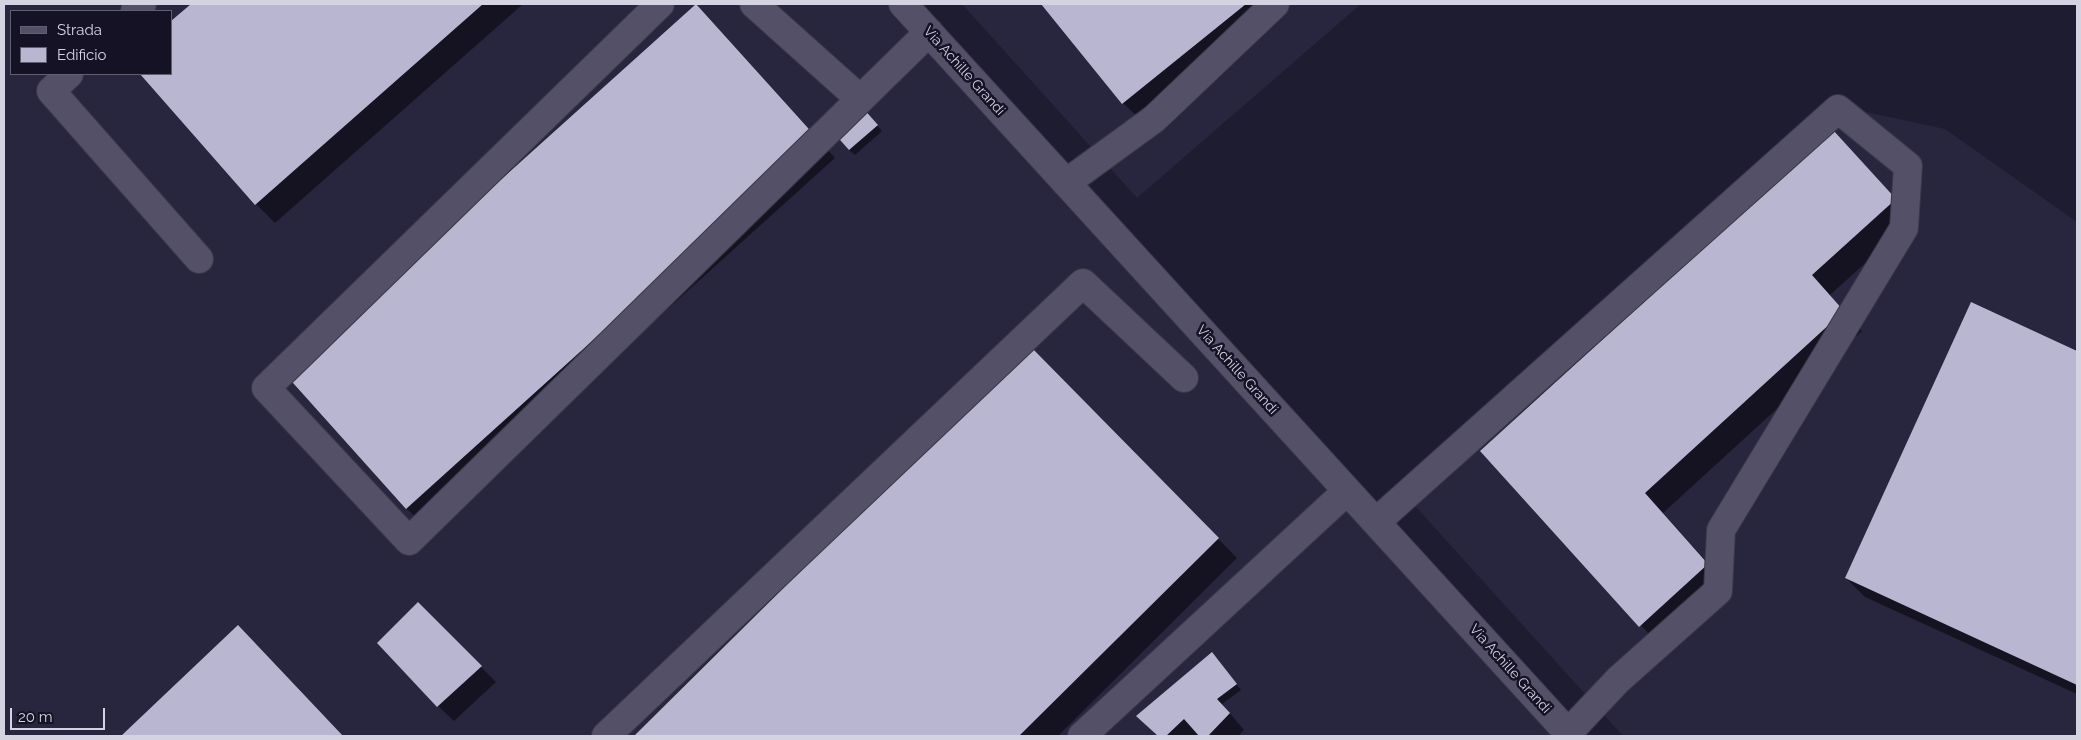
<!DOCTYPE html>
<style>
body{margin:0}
#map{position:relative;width:2081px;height:740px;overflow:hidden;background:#1e1c30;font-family:Raleway,sans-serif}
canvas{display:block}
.frame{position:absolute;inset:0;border:5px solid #d4d3e1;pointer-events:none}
.legend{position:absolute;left:10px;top:10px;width:162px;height:65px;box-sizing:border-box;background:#151226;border:1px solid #615f71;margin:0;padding:6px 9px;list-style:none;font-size:15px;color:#d4d3e1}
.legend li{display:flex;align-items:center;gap:10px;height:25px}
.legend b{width:25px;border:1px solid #615f71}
.scale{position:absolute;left:10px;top:708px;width:95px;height:22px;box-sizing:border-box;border:2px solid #d4d3e1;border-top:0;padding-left:6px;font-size:15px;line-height:18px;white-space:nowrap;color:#d4d3e1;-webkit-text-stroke:4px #151226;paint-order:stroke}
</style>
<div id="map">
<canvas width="2081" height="740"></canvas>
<div class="frame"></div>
<ul class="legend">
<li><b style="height:6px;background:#535068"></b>Strada</li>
<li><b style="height:14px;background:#b9b6d1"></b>Edificio</li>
</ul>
<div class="scale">20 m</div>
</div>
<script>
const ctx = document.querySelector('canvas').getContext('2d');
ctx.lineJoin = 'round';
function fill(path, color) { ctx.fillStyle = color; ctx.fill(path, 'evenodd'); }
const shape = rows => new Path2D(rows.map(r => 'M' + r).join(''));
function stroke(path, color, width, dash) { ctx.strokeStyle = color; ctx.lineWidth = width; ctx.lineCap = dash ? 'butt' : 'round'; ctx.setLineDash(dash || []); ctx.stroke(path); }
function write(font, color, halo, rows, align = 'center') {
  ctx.font = font + ' Raleway,sans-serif'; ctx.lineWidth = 5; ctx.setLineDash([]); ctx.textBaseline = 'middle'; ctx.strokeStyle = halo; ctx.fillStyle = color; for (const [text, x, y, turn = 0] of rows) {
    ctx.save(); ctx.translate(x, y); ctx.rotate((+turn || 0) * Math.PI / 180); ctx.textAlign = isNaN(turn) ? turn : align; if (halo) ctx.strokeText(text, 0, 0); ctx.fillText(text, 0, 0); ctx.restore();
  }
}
fill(shape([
 [4,4,898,4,1559,736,4,736],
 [11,11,171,11,171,74,11,74],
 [962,4,1361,4,1137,198],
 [1834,105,1945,129,2077,222,2077,736,1623,736,1396,485]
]), '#28253e');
fill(shape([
 [193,4,523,4,275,223,256,204,142,74,171,74,171,23],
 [1043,4,1289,4,1143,122,1123,103],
 [696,6,835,158,426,527,406,508],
 [867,114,882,131,855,155,849,150],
 [1833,132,1914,219,1830,295,1862,331,1663,513,1726,583,1659,645,1482,451],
 [1971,304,2077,352,2077,694,1865,597,1846,578],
 [1029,347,1237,558,1058,736,636,736],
 [418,604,496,682,454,721,438,706],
 [238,627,342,736,123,736],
 [1217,658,1241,690,1222,704,1244,730,1238,736,1201,736,1199,734,1197,736,1158,736,1138,716]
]), '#0007');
fill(shape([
 [191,4,483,4,255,205,140,74,171,74,171,21],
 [696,4,817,138,406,509,285,374],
 [1041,4,1246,4,1122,104],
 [862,107,878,125,849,150,833,132],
 [1833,130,1896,199,1812,275,1844,311,1645,493,1708,564,1639,627,1480,451],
 [1971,302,2077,351,2077,685,1845,578],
 [1029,345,1219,538,1019,736,634,736],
 [418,602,482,666,437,707,377,643],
 [238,625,343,736,121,736],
 [1212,652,1237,684,1217,699,1230,713,1208,736,1199,736,1184,719,1166,736,1158,736,1136,716]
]), '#b9b6d1');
const minor = shape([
 [660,4,266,388,409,541,929,32],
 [754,4,860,99],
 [903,4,1571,736],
 [135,11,142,4],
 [69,74,51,91,199,259],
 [1066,183,1154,119,1275,4],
 [1376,522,1838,109,1908,166,1904,228,1721,530,1718,591,1618,680,1568,733],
 [606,736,1083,283,1184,378],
 [1082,736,1347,491]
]);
stroke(minor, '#3a3747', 30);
stroke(minor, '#535068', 28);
write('14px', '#d4d3e1', '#151226', [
 ["Via Achille Grandi",964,71,48],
 ["Via Achille Grandi",1237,370,48],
 ["Via Achille Grandi",1510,669,48]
]);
</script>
